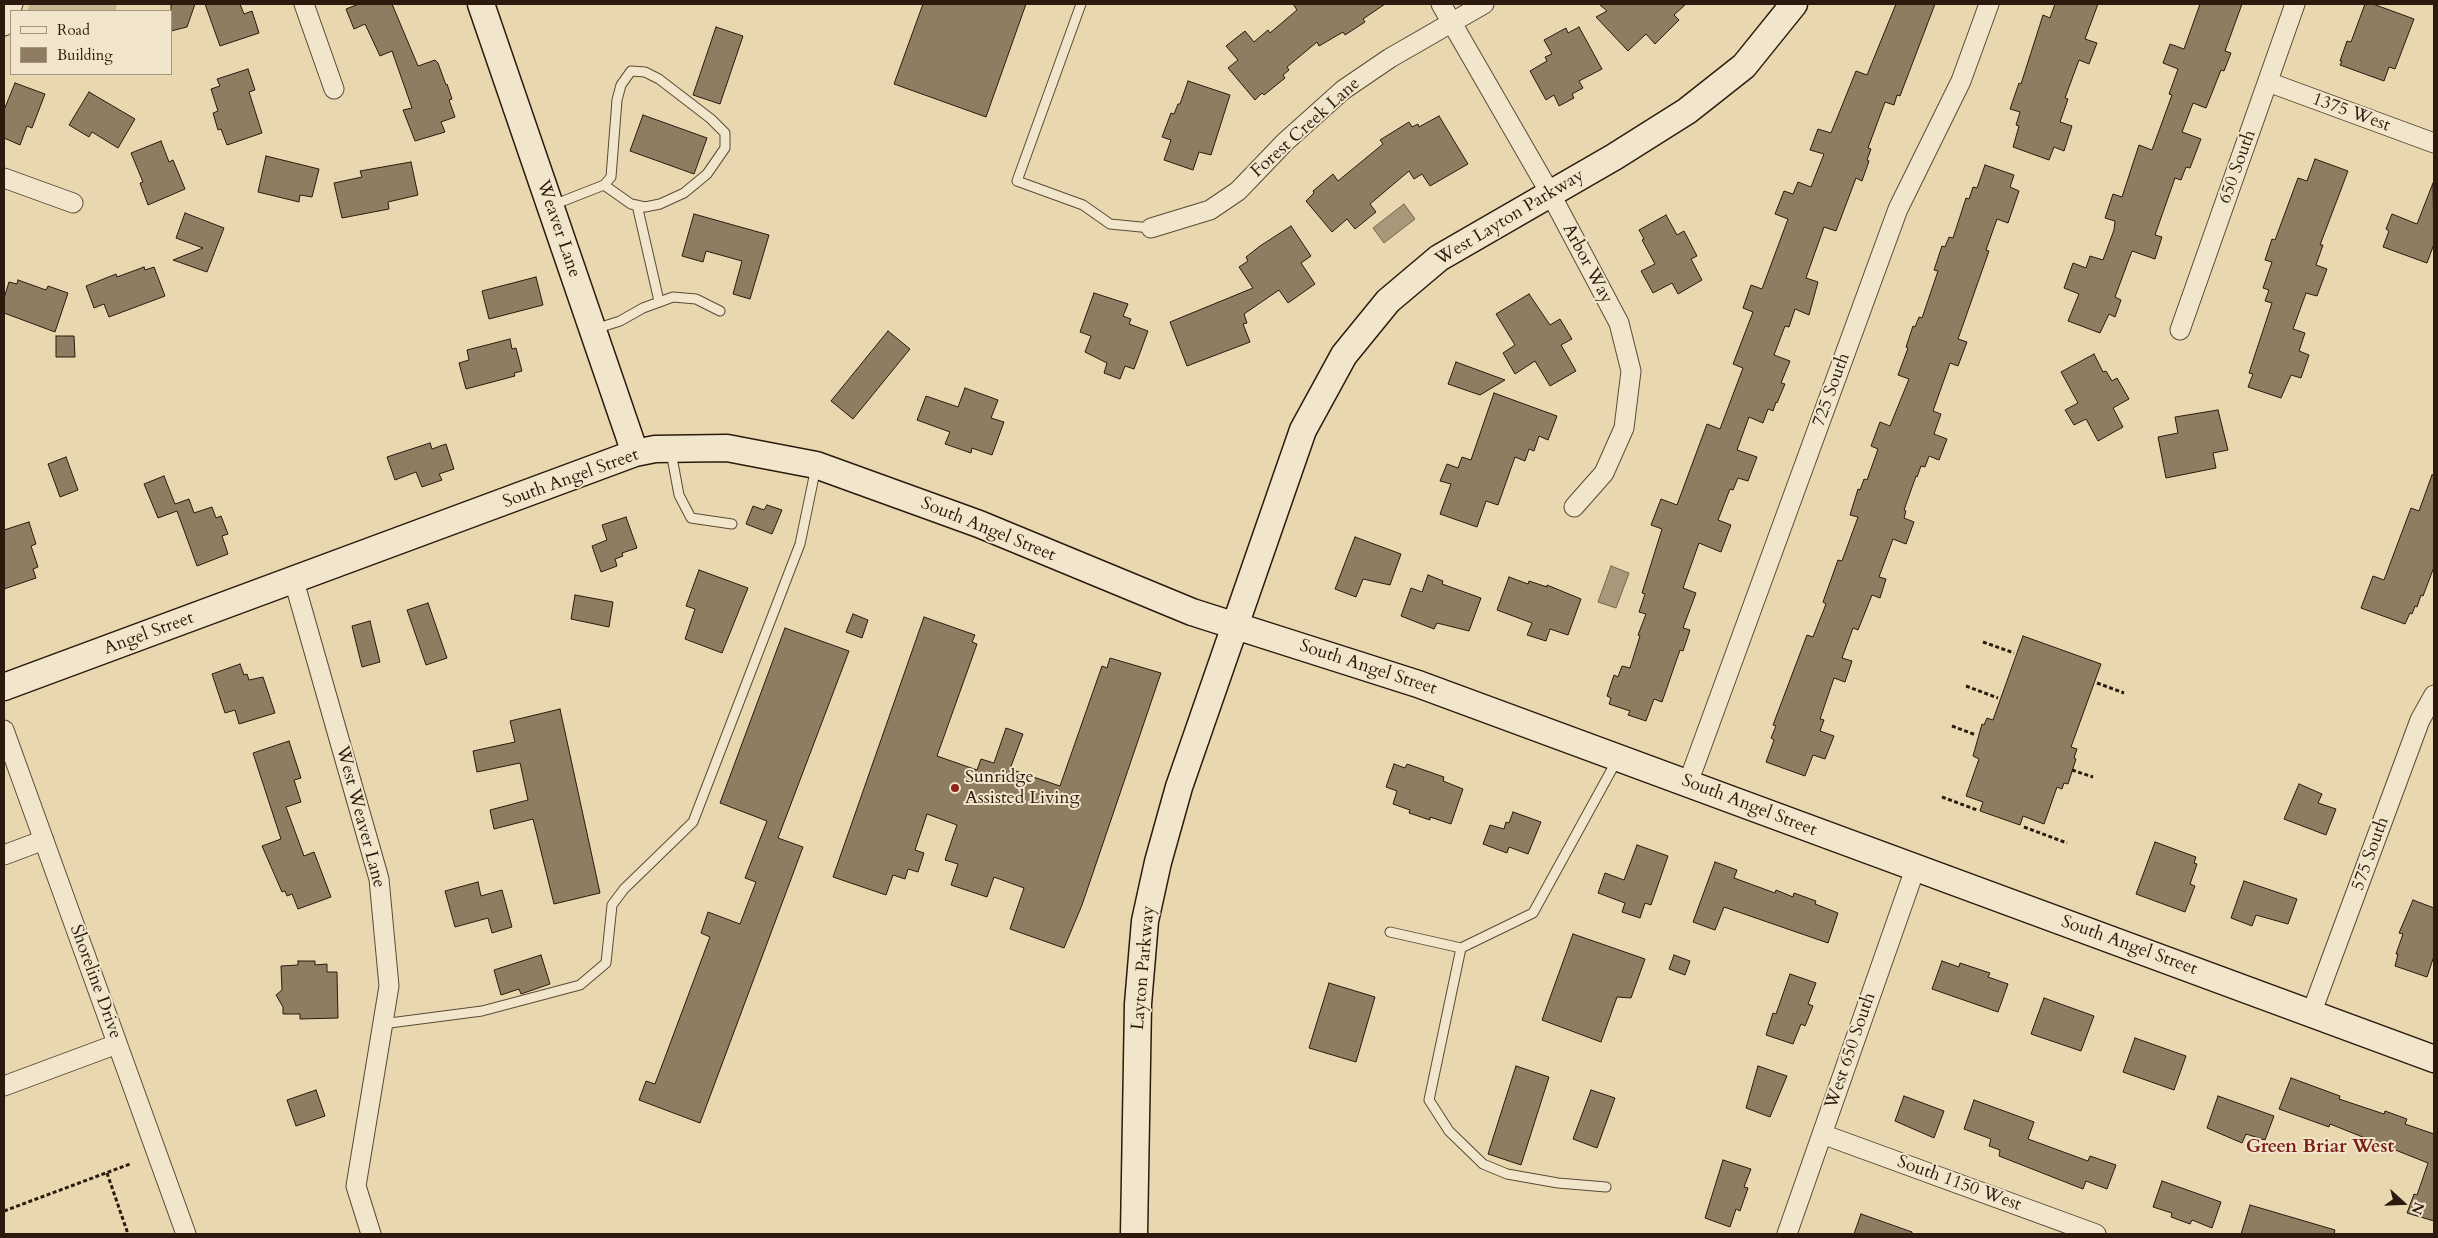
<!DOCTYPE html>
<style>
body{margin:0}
#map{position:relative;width:2438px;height:1238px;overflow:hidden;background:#e9d8af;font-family:Cardo,serif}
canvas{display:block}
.frame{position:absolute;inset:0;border:5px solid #2b1a0d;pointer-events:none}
.legend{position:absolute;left:10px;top:10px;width:162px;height:65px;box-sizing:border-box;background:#f1e6cb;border:1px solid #a2947f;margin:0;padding:6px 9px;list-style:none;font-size:15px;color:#2b1a0d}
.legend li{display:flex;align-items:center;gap:10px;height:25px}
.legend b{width:25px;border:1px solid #a2947f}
.north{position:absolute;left:2378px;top:1178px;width:50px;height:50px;-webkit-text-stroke:4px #f1e6cb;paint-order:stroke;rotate:110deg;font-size:14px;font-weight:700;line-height:20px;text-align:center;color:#2b1a0d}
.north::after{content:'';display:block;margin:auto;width:18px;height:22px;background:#2b1a0d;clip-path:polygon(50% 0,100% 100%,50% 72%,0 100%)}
</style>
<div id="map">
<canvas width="2438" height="1238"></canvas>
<div class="frame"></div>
<ul class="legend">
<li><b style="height:6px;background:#f1e6cb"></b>Road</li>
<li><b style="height:14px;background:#8e7d61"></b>Building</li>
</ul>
<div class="north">N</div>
</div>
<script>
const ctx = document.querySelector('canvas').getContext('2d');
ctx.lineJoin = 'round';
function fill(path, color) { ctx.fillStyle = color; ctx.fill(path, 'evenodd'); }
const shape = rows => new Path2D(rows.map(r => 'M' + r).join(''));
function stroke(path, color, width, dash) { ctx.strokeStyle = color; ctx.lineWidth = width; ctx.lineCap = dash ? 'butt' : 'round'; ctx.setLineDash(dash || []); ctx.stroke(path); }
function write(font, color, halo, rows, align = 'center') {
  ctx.font = font + ' Cardo,serif'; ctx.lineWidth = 4; ctx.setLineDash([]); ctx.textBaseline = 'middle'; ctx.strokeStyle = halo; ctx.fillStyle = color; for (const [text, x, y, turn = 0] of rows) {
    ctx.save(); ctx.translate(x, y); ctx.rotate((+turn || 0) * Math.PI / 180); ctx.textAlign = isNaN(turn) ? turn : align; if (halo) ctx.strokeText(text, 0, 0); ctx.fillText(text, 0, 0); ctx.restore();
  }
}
fill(shape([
 [30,4,117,4,116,11,27,11]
]), '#c9b893');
const water = shape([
 [1404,204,1415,219,1384,243,1373,228,1404,204],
 [1611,566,1629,573,1616,608,1598,602,1611,566]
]);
fill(water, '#a89778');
stroke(water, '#76654d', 1);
const building = shape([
 [171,4,195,4,187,27,171,31,171,4],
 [205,4,240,4,244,14,252,11,259,33,220,46,205,4],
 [359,4,392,4,418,66,435,60,438,63,446,85,447,84,452,99,449,100,455,117,441,122,445,132,415,141,403,110,412,108,392,51,380,56,365,24,354,29,346,9,359,4],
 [923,4,1026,4,986,117,894,84,923,4],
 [1293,4,1385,4,1363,19,1365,22,1345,35,1343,32,1319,46,1317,42,1287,67,1289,70,1283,75,1285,78,1264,95,1262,93,1255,100,1228,68,1238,60,1226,46,1245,31,1254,42,1268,30,1270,33,1297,10,1293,4],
 [1599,4,1686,4,1674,15,1679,20,1655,44,1646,34,1628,51,1596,17,1607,11,1599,4],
 [1896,4,1935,4,1900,96,1897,95,1894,105,1885,102,1868,148,1871,149,1867,160,1869,161,1862,181,1856,178,1836,231,1824,227,1806,278,1818,282,1809,315,1795,309,1789,327,1785,326,1774,355,1790,361,1781,383,1785,384,1777,403,1776,402,1773,411,1768,409,1763,423,1749,417,1737,450,1757,457,1748,481,1738,478,1733,490,1730,489,1718,520,1731,525,1721,552,1699,543,1683,588,1696,593,1683,628,1690,630,1683,651,1680,650,1662,702,1654,699,1646,721,1628,715,1630,711,1609,704,1611,698,1607,696,1614,675,1618,677,1622,666,1630,668,1640,636,1638,635,1646,614,1639,612,1645,594,1642,593,1662,529,1651,525,1661,499,1677,505,1707,424,1720,429,1743,368,1733,364,1753,312,1743,308,1751,285,1762,289,1788,219,1775,214,1784,191,1793,194,1798,182,1811,187,1824,154,1810,150,1818,129,1831,133,1856,71,1867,75,1896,4],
 [2055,4,2098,4,2085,39,2097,43,2089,64,2079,60,2065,98,2068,99,2060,122,2072,126,2064,151,2054,147,2049,160,2013,147,2019,126,2016,125,2020,112,2010,109,2019,83,2021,84,2043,15,2050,18,2055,4],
 [2200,4,2242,4,2225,51,2231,53,2224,71,2221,70,2206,108,2193,103,2182,132,2201,139,2190,168,2186,167,2181,180,2175,178,2155,235,2162,237,2155,259,2132,251,2115,297,2121,300,2115,317,2109,314,2100,333,2068,321,2079,294,2064,288,2073,263,2086,268,2090,256,2103,260,2114,230,2115,221,2105,218,2113,194,2122,197,2139,145,2152,150,2172,95,2169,94,2178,69,2163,63,2170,44,2184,49,2200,4],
 [2365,4,2373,4,2414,19,2395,69,2389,67,2384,81,2340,65,2342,61,2340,61,2347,41,2351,42,2365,4],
 [716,27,743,36,720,104,693,95,716,27],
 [1579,27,1602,69,1579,81,1583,88,1572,94,1574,98,1559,106,1554,95,1546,100,1530,71,1547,61,1545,57,1552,54,1544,40,1566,28,1568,33,1579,27],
 [248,69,255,90,249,92,262,133,227,145,221,129,218,130,213,113,218,111,211,89,220,86,217,79,248,69],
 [1188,81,1230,95,1211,155,1199,152,1193,170,1164,160,1171,140,1162,137,1171,113,1174,114,1178,104,1180,104,1188,81],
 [15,83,45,94,32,128,27,126,20,145,4,138,4,110,15,83],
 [89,92,135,119,118,148,92,132,89,137,69,125,89,92],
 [643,115,707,138,694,174,630,151,643,115],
 [1439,116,1468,164,1430,186,1422,174,1414,179,1409,171,1370,204,1376,212,1355,229,1347,219,1332,232,1306,201,1314,193,1313,191,1333,174,1338,181,1383,144,1380,140,1409,122,1412,127,1418,124,1419,127,1439,116],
 [161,141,169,162,173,160,185,189,148,205,140,183,143,182,131,153,161,141],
 [266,156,319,169,312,197,300,195,299,202,258,192,266,156],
 [2315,159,2348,171,2320,245,2323,245,2316,265,2327,269,2317,296,2306,293,2293,329,2305,333,2299,351,2309,355,2301,378,2291,375,2281,398,2248,387,2253,374,2249,373,2272,303,2265,301,2269,290,2263,288,2272,262,2265,260,2272,239,2275,240,2298,178,2307,181,2315,159],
 [411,162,418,195,388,202,389,209,342,218,334,183,362,177,360,171,411,162],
 [1985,165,2014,175,2010,187,2019,191,2008,223,1997,219,1986,250,1989,251,1958,339,1967,342,1958,366,1950,363,1933,411,1941,414,1934,434,1947,439,1939,460,1929,456,1925,467,1921,466,1917,477,1916,476,1904,510,1906,511,1904,518,1914,522,1906,544,1893,539,1879,577,1886,579,1880,598,1872,595,1858,630,1853,628,1842,658,1852,661,1845,682,1834,678,1820,719,1824,720,1820,731,1834,736,1825,759,1813,755,1805,776,1766,762,1774,740,1771,738,1776,726,1773,725,1807,635,1813,637,1826,604,1823,602,1838,560,1842,561,1858,517,1850,515,1858,489,1860,490,1864,479,1867,480,1878,449,1871,446,1880,422,1890,426,1909,379,1898,375,1908,348,1906,347,1913,326,1915,327,1919,317,1922,318,1938,271,1934,270,1942,246,1945,247,1949,237,1953,238,1966,198,1969,199,1973,187,1977,188,1985,165],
 [2433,183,2434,244,2427,263,2383,247,2389,231,2386,229,2392,214,2417,224,2433,183],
 [185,213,224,228,207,272,173,260,203,248,176,238,185,213],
 [694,214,769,235,750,299,733,294,742,261,706,251,703,262,682,256,694,214],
 [1666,215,1677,235,1684,231,1697,256,1691,259,1702,280,1678,294,1672,283,1653,293,1641,271,1655,264,1642,240,1644,239,1639,230,1666,215],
 [1291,226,1311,256,1301,263,1315,284,1288,303,1279,290,1244,314,1247,323,1243,324,1250,342,1187,366,1170,322,1253,288,1239,267,1248,261,1246,257,1260,246,1291,226],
 [144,267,145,270,154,267,165,296,109,317,104,304,94,308,86,286,116,274,117,277,144,267],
 [536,277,543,305,489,319,482,291,536,277],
 [18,280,46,290,48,286,68,293,55,332,4,313,4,298,9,282,17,284,18,280],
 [1094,293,1128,304,1123,316,1131,319,1129,324,1148,331,1134,369,1125,366,1120,379,1104,373,1107,363,1085,352,1091,336,1080,332,1094,293],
 [1529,294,1550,325,1560,319,1572,339,1561,345,1576,371,1550,386,1535,361,1515,374,1503,353,1515,345,1496,314,1529,294],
 [888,331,910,349,853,419,831,401,888,331],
 [56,336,74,336,75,357,56,357,56,336],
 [510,339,512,349,516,348,522,371,514,373,515,376,466,389,459,363,469,360,467,350,510,339],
 [2094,354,2103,372,2106,371,2112,381,2117,378,2129,399,2113,408,2123,427,2098,441,2086,419,2074,425,2065,410,2078,403,2061,372,2094,354],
 [1456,362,1505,380,1480,395,1448,384,1456,362],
 [965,388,998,400,991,418,1004,422,992,455,972,448,971,453,945,444,950,432,917,420,926,396,958,407,965,388],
 [1494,393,1557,416,1548,440,1539,436,1534,451,1529,449,1525,461,1515,457,1498,505,1486,501,1477,527,1440,514,1451,484,1440,481,1447,464,1458,468,1462,457,1471,460,1494,393],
 [2218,410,2228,450,2213,453,2216,468,2166,478,2158,437,2178,433,2175,417,2218,410],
 [430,443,432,449,446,444,454,469,439,474,442,480,422,487,416,472,395,480,387,457,430,443],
 [66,457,78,490,60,497,48,464,66,457],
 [2432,475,2434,475,2434,567,2423,596,2421,595,2417,607,2415,606,2412,614,2410,613,2405,624,2361,608,2373,576,2384,580,2411,508,2419,511,2432,475],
 [164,476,175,504,189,499,194,513,212,507,216,518,221,516,228,534,222,536,228,554,197,566,177,511,158,518,144,484,164,476],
 [767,505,782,510,772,534,746,524,753,506,764,510,767,505],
 [626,517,637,548,622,553,623,556,615,559,617,566,601,572,592,546,607,540,602,525,626,517],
 [29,522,36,544,31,546,38,567,33,569,36,578,4,589,4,530,29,522],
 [1355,537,1401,554,1390,585,1363,579,1356,597,1335,589,1355,537],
 [699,570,748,588,722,653,685,639,695,609,686,606,699,570],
 [1428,575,1443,581,1442,584,1481,598,1469,631,1437,623,1434,629,1401,616,1411,588,1422,592,1428,575],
 [1509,577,1528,584,1529,581,1547,587,1547,585,1581,599,1568,635,1550,629,1546,641,1527,635,1532,623,1497,610,1509,577],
 [575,595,613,602,609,627,571,619,575,595],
 [428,603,447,658,426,665,407,610,428,603],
 [853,614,868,620,862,638,846,632,853,614],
 [924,617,975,635,972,642,977,644,937,756,977,770,981,759,994,763,1006,728,1023,734,1010,769,1060,786,1102,666,1107,668,1110,658,1161,673,1082,905,1064,948,1010,929,1024,888,994,877,987,897,951,885,958,864,945,860,957,825,927,814,915,850,924,853,918,872,908,869,905,879,893,875,886,895,833,877,924,617],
 [370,621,380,662,362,667,352,626,370,621],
 [785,628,849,651,778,838,803,847,700,1123,639,1100,646,1081,655,1084,710,937,701,933,708,912,740,924,756,882,745,878,767,821,720,803,785,628],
 [2023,636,2101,664,2071,747,2077,749,2074,758,2076,759,2068,784,2064,783,2062,789,2057,787,2044,824,2023,816,2020,825,1980,811,1983,802,1966,796,1979,759,1973,756,1982,724,1984,725,1987,718,1993,720,2023,636],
 [240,664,244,675,247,674,249,680,263,677,275,713,239,724,235,710,225,713,212,674,240,664],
 [560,709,600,893,554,904,533,819,494,829,490,810,528,800,520,763,477,772,473,751,515,742,510,721,560,709],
 [289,741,301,778,294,780,301,802,286,807,304,856,314,852,331,897,298,909,292,894,287,896,285,891,282,892,262,846,281,839,253,753,289,741],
 [1394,764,1405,768,1407,764,1444,777,1443,781,1463,789,1451,824,1430,817,1430,820,1409,813,1410,810,1393,804,1397,791,1386,787,1394,764],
 [2299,784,2322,794,2318,803,2336,809,2326,835,2284,819,2299,784],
 [1513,812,1541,822,1528,854,1509,847,1507,853,1483,844,1490,825,1504,829,1506,822,1509,823,1513,812],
 [2155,842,2196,857,2194,863,2197,864,2190,884,2195,886,2185,912,2136,894,2155,842],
 [1637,845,1668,856,1651,905,1645,903,1640,918,1622,912,1625,903,1598,893,1605,873,1624,880,1637,845],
 [1715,862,1737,870,1734,878,1775,893,1776,890,1793,897,1794,893,1816,901,1815,904,1838,913,1828,943,1724,907,1715,930,1693,922,1715,862],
 [2244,881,2297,899,2288,924,2256,915,2252,926,2231,918,2244,881],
 [478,882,481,896,502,890,512,927,492,933,488,918,455,927,445,891,478,882],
 [2413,900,2434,908,2434,956,2427,977,2395,966,2398,954,2396,954,2403,934,2399,933,2413,900],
 [1573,934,1645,959,1631,998,1617,997,1601,1042,1542,1020,1573,934],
 [541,955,550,984,521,994,519,989,501,995,494,970,541,955],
 [1674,955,1690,961,1685,975,1669,969,1674,955],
 [298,961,315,961,315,965,327,964,327,972,337,972,338,1018,300,1019,300,1014,283,1014,283,1007,276,995,282,990,281,966,298,965,298,961],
 [1942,961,1959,967,1960,963,1990,973,1988,977,2008,984,1998,1012,1932,989,1942,961],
 [1790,974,1816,983,1808,1004,1813,1006,1805,1026,1801,1024,1793,1044,1766,1035,1773,1013,1776,1014,1790,974],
 [1329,983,1375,997,1356,1062,1309,1048,1329,983],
 [2044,998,2094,1016,2081,1051,2031,1034,2044,998],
 [2135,1038,2186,1056,2174,1090,2123,1072,2135,1038],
 [1516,1066,1549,1077,1521,1165,1488,1154,1516,1066],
 [1758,1066,1787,1076,1770,1117,1746,1108,1758,1066],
 [2291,1078,2340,1096,2339,1099,2384,1114,2385,1111,2407,1119,2405,1124,2434,1134,2434,1221,2407,1213,2414,1194,2417,1195,2428,1163,2330,1124,2329,1127,2279,1109,2291,1078],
 [316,1090,325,1116,296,1126,287,1100,316,1090],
 [1591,1090,1615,1098,1597,1148,1573,1139,1591,1090],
 [1904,1096,1944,1111,1934,1138,1895,1121,1904,1096],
 [2218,1096,2274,1116,2265,1140,2246,1134,2242,1143,2207,1128,2218,1096],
 [1974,1100,2034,1122,2028,1139,2088,1161,2090,1156,2116,1165,2107,1189,2086,1181,2083,1189,1999,1156,2000,1150,1989,1146,1991,1139,1964,1129,1974,1100],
 [1723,1160,1751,1169,1744,1187,1748,1188,1740,1211,1736,1209,1730,1227,1705,1218,1723,1160],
 [2162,1181,2221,1202,2212,1228,2192,1220,2190,1224,2171,1217,2172,1213,2153,1207,2162,1181],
 [2250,1205,2335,1230,2334,1234,2241,1234,2250,1205],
 [1861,1214,1912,1232,1912,1234,1854,1234,1861,1214]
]);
fill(building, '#8e7d61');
stroke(building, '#2b1a0d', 1);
const lane = shape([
 [1081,4,1017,181,1083,205,1110,224,1151,228],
 [553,205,604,185,611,177,617,100,621,85,631,71,645,72,659,79,711,119,725,133,725,148,707,174,684,193,660,204,645,207,631,204,604,185],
 [637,205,659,301],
 [595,329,620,321,643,308,673,297,696,299,720,311],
 [671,452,679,495,691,518,732,524],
 [1390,932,1461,948,1533,913,1617,760],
 [1461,948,1429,1100,1449,1131,1483,1164,1507,1174,1558,1183,1606,1187],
 [382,1024,482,1011,580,985,606,963,612,905,624,889,693,822,800,544,816,467]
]);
const street = shape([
 [304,4,334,89],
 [1441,4,1550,193,1619,323,1631,371,1624,428,1604,473,1574,507],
 [4,26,13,4],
 [2268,82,2434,143],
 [4,178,73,203],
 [1151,228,1210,210,1238,191,1285,142,1343,90,1390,58,1484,4],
 [2180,330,2295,4],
 [294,581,379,879,389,986,356,1186,371,1234],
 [4,730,186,1234],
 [1688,783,1898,209,1961,81,1989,4],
 [4,855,44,840],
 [2311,1014,2420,720,2434,695],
 [4,1086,117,1044],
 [1822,1134,2096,1234],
 [1787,1234,1915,869]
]);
const secondary = shape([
 [481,4,635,453],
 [4,687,635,453,655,449,727,448,816,465,979,524,1192,612,1418,684,2434,1059],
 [1134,1234,1138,1004,1145,921,1158,862,1179,787,1303,430,1344,355,1388,301,1439,258,1614,157,1687,111,1744,66,1794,4]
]);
stroke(lane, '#5a4a36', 11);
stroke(street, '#5a4a36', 21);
stroke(secondary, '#2b1a0d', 29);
stroke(shape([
 [1983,642,2014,653],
 [2097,683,2124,693],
 [1966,686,1998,698],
 [1952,726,1976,735],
 [2072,770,2093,777],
 [1942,797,1977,810],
 [2024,827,2067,843],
 [107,1173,128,1234],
 [4,1211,130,1164]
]), '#2b1a0d', 3, [4, 2.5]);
stroke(lane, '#f1e6cb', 9);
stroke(street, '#f1e6cb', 19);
stroke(secondary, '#f1e6cb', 26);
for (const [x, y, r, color] of [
 [955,788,5,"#8f2418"]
]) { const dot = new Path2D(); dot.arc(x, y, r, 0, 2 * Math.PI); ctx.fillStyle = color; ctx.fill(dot); stroke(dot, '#f1e6cb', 2); }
write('18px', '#2b1a0d', '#f1e6cb', [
 ["1375 West",2351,113,20],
 ["Forest Creek Lane",1306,128,-42],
 ["650 South",2238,167,-70],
 ["West Layton Parkway",1510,218,-31],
 ["Weaver Lane",558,229,71],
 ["Arbor Way",1587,264,62],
 ["725 South",1832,390,-70],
 ["South Angel Street",571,479,-20],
 ["South Angel Street",988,530,22],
 ["Angel Street",149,634,-20],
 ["South Angel Street",1368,668,18],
 ["South Angel Street",1749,806,21],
 ["West Weaver Lane",360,817,75],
 ["575 South",2371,854,-70],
 ["South Angel Street",2129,946,20],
 ["Layton Parkway",1144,968,-85],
 ["Shoreline Drive",95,982,70],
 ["West 650 South",1851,1051,-71],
 ["South 1150 West",1959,1184,20]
]);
write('18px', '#2b1a0d', '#f1e6cb', [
 ["Sunridge",965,778],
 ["Assisted Living",965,799]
], 'left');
write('bold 19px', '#7a1f14', '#f1e6cb', [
 ["Green Briar West",2320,1148]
]);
</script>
